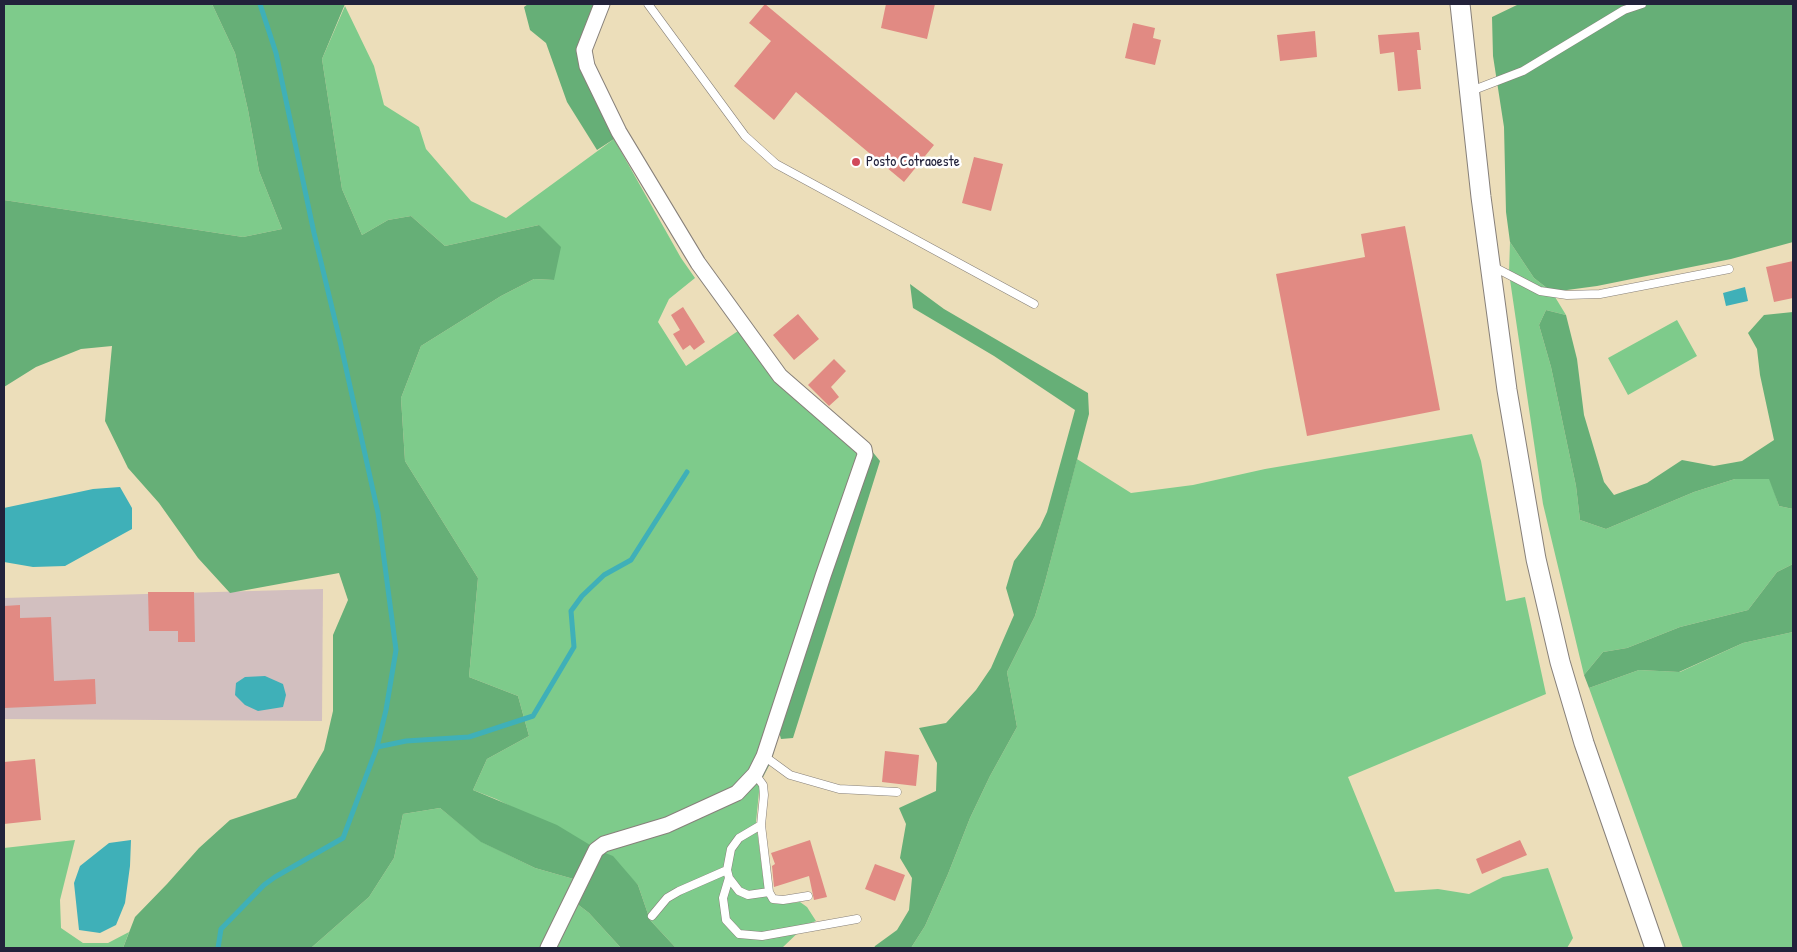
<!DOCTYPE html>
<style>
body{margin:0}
#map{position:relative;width:1797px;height:952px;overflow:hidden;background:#ecdeba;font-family:"Patrick Hand",sans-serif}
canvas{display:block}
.frame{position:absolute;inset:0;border:5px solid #22223b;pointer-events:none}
</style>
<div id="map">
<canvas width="1797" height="952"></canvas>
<div class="frame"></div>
</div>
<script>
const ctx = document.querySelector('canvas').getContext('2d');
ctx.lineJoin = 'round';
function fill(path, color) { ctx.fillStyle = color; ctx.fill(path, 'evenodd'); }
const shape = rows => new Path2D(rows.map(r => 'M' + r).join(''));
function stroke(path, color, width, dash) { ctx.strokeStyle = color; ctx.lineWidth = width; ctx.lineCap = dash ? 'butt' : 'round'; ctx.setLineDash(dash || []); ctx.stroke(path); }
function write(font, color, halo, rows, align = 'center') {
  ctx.font = font + ' "Patrick Hand",sans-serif'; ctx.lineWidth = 5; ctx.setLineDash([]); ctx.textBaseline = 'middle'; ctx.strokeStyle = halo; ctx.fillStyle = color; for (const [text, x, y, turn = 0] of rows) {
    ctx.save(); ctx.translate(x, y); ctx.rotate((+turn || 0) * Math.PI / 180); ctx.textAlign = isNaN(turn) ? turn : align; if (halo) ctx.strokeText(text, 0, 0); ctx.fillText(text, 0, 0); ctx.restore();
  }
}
fill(shape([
 [323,589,322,721,4,719,4,598]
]), '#d2bfbf');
fill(shape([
 [4,4,212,4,235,53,248,110,259,171,282,229,243,237,4,200],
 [345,6,374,66,384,105,419,127,426,149,471,201,506,218,614,139,681,258,695,278,669,299,658,322,686,366,738,331,774,380,871,450,792,689,771,762,762,779,759,792,756,822,765,892,772,903,782,904,800,902,807,907,816,921,806,925,782,948,676,948,650,920,638,885,600,851,496,799,473,790,487,759,529,736,518,696,469,677,478,578,405,461,401,398,421,346,501,296,534,279,554,280,539,225,445,246,411,216,388,220,362,235,342,189,322,59],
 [1510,242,1534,278,1552,292,1566,315,1546,310,1539,325,1551,367,1576,486,1580,520,1606,529,1694,492,1735,479,1770,479,1779,506,1793,509,1793,564,1777,572,1748,610,1680,627,1627,648,1603,652,1584,675,1543,504,1509,273],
 [1677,320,1697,356,1628,395,1608,358],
 [1472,434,1481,461,1506,601,1525,597,1546,694,1348,777,1395,892,1438,889,1469,894,1503,877,1548,868,1573,938,1567,948,911,948,925,926,948,874,970,818,990,776,1017,727,1007,672,1035,616,1045,582,1077,459,1131,493,1193,485,1265,469],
 [1793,632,1793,948,1683,948,1589,688,1639,670,1680,672,1743,643],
 [440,808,482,842,535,868,584,882,576,903,589,913,621,948,311,948,369,897,394,858,403,814],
 [75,840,60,900,61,928,83,943,108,943,129,932,123,948,4,948,4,848]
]), '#7ecb8b');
fill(shape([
 [212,4,345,4,322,59,342,189,362,235,388,220,411,216,445,246,539,225,561,247,554,280,534,279,501,296,421,346,401,398,405,461,478,578,469,677,518,696,529,736,487,759,473,790,557,825,600,851,613,856,638,885,650,920,676,948,621,948,589,913,576,903,584,882,535,868,481,842,440,808,403,814,394,858,369,897,311,948,123,948,135,917,167,884,199,848,230,820,296,798,324,750,333,711,333,635,348,600,339,573,230,593,198,558,159,503,128,468,105,421,112,346,81,349,36,367,4,387,4,200,243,237,282,229,259,171,248,110,235,53],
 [528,4,597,4,579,55,614,139,597,150,567,102,546,43,530,30,524,7],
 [1519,4,1793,4,1793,242,1731,259,1597,286,1552,292,1534,278,1510,242,1506,212,1504,127,1493,56,1492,17],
 [910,284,944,309,1088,393,1089,414,1045,582,1035,616,1007,672,1017,727,990,776,970,818,948,874,925,926,911,948,874,948,875,946,897,930,909,910,912,878,900,858,906,824,899,808,936,791,937,763,919,728,946,723,976,690,991,668,1014,615,1006,588,1014,561,1040,527,1047,512,1075,410,994,356,913,308],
 [1546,310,1566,315,1577,359,1584,415,1604,482,1614,495,1647,483,1682,460,1714,466,1742,461,1774,440,1760,375,1757,349,1748,333,1764,315,1793,312,1793,509,1779,506,1769,479,1735,479,1694,492,1606,529,1580,520,1576,486,1551,367,1539,325],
 [871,450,880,461,793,738,781,739,779,732],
 [1793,564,1793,632,1743,643,1679,672,1639,670,1589,688,1584,675,1603,652,1627,648,1680,627,1748,610,1777,572]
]), '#66af77');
fill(shape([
 [1745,287,1748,301,1726,306,1723,293],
 [120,487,132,508,132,529,65,566,33,567,4,562,4,508,93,489],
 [265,676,283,684,286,695,283,707,258,711,245,705,235,695,236,683,245,677],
 [131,840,130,866,125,903,116,925,100,933,79,930,74,883,80,866,109,843]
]), '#3fb0b8');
stroke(shape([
 [377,747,406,741,469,737,533,716,574,647,571,611,582,596,604,575,631,560,687,472],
 [218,948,221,929,264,885,275,877,343,838,377,747,386,710,396,650,378,513,340,341,314,233,276,53,260,4]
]), '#3fb0b8', 5);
fill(shape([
 [765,4,934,145,904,182,796,92,774,120,734,86,771,41,749,23],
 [886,4,935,4,927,39,881,28],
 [1133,23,1155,28,1153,38,1161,40,1155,65,1125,58],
 [1315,31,1317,57,1280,61,1277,35],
 [1419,32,1421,50,1417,50,1421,89,1398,91,1394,52,1380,54,1378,35],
 [974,157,1003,164,991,211,962,203],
 [1405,226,1440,410,1307,436,1276,274,1365,257,1361,234],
 [1793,261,1793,298,1774,302,1766,267],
 [683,307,705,342,694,350,690,345,683,350,673,334,680,330,671,315],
 [798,314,819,339,794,360,773,335],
 [834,359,846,371,831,387,839,397,829,406,808,385],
 [148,592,194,592,195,642,178,642,178,631,149,631],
 [20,605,20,618,51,617,54,681,95,679,96,704,4,708,4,606],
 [885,751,919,755,916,786,882,782],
 [35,759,41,820,4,824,4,762],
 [810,840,827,897,814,900,809,876,774,887,772,866,775,864,771,853],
 [1520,840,1527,855,1482,874,1476,859],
 [875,864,905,875,895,901,865,889]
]), '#e18a83');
const service = shape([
 [648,4,745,136,776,164,1034,304],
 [1471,91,1523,71,1624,10,1642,4],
 [1492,266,1540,291,1567,295,1600,294,1729,269],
 [764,756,790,775,839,789,897,792],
 [755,774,763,785,764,795,761,825,769,892,773,899,783,900,808,896],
 [761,825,739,838,731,849,727,870,729,878,739,891,748,895,769,892],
 [729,878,723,898,726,920,739,934,762,936,857,919],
 [652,916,667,898,679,891,727,870]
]);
const minor = shape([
 [548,948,596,850,604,844,667,825,737,793,755,774,764,756,823,576,865,455,864,449,780,376,698,263,619,132,587,66,584,50,602,4]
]);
const tertiary = shape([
 [1460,4,1481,197,1507,390,1536,559,1560,662,1584,743,1655,948]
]);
stroke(service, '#87807a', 9);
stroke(minor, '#87807a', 17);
stroke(tertiary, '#87807a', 21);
stroke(service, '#fff', 8);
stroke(minor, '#fff', 15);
stroke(tertiary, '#fff', 19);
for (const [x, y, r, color] of [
 [856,162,5,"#d1495b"]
]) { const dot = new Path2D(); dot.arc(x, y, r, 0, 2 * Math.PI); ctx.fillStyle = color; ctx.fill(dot); stroke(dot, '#fff', 2); }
write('15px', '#22223b', '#fff', [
 ["Posto Cotraoeste",866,162]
], 'left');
</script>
